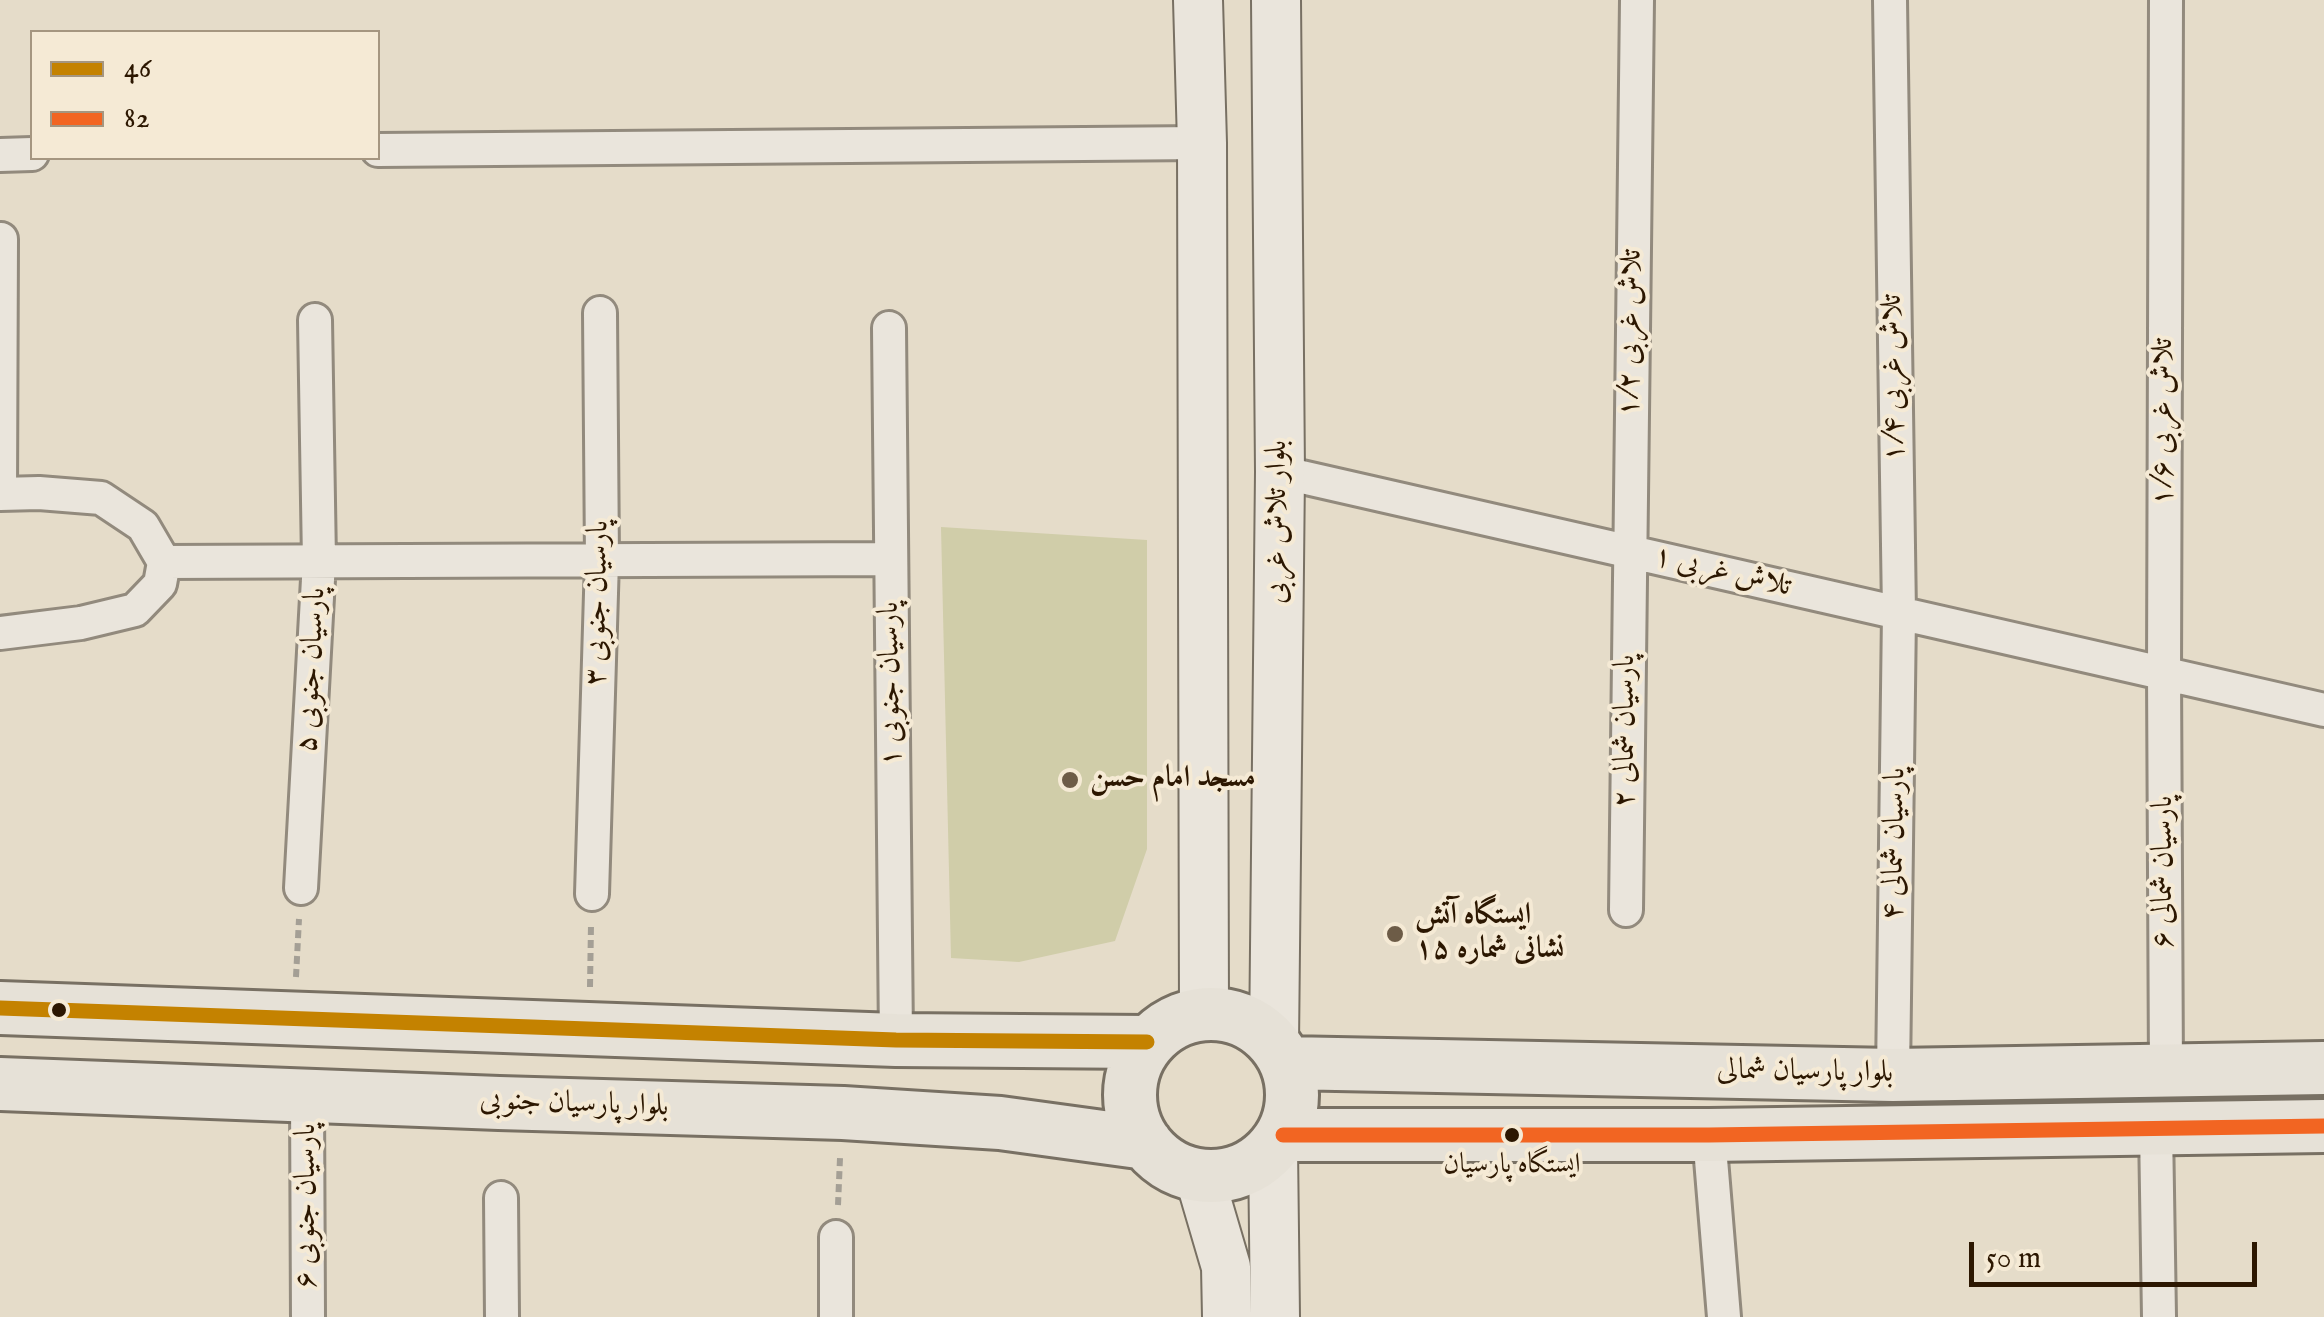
<!DOCTYPE html>
<meta charset="utf-8">
<style>
body{margin:0}
#map{position:relative;width:2324px;height:1317px;overflow:hidden;background:#e5dcc9;font-family:"IM FELL English",serif}
canvas{display:block}
.legend{position:absolute;left:30px;top:30px;width:350px;height:130px;box-sizing:border-box;background:#f5ead5;border:2px solid #a59680;margin:0;padding:12px 18px;list-style:none;font-size:30px;color:#2c1701}
.legend li{display:flex;align-items:center;gap:20px;height:50px}
.legend b{width:50px;border:2px solid #a59680}
.scale{position:absolute;left:1969px;top:1242px;width:288px;height:45px;box-sizing:border-box;border:5px solid #2c1701;border-top:0;padding-left:12px;font-size:30px;line-height:35px;white-space:nowrap;color:#2c1701;-webkit-text-stroke:8px #f5ead5;paint-order:stroke}
</style>
<div id="map">
<canvas width="2324" height="1317"></canvas>
<ul class="legend">
<li><b style="height:12px;background:#c48200"></b>46</li>
<li><b style="height:12px;background:#f26522"></b>82</li>
</ul>
<div class="scale">50 m</div>
</div>
<script>
const ctx = document.querySelector('canvas').getContext('2d');
ctx.lineJoin = 'round';
function fill(path, color) { ctx.fillStyle = color; ctx.fill(path, 'evenodd'); }
const shape = rows => new Path2D(rows.map(r => 'M' + r).join(''));
function stroke(path, color, width, dash) { ctx.strokeStyle = color; ctx.lineWidth = width; ctx.lineCap = dash ? 'butt' : 'round'; ctx.setLineDash(dash || []); ctx.stroke(path); }
function write(font, color, halo, rows, align = 'center') {
  ctx.font = font + ' "IM FELL English",Amiri,serif'; ctx.lineWidth = 8; ctx.setLineDash([]); ctx.textBaseline = 'middle'; ctx.strokeStyle = halo; ctx.fillStyle = color; for (const [text, x, y, turn = 0] of rows) {
    ctx.save(); ctx.translate(x, y); ctx.rotate((+turn || 0) * Math.PI / 180); ctx.textAlign = isNaN(turn) ? turn : align; if (halo) ctx.strokeText(text, 0, 0); ctx.fillText(text, 0, 0); ctx.restore();
  }
}
fill(shape([
 [941,527,1147,540,1147,849,1115,941,1019,962,951,958]
]), '#d0cda9');
const street = shape([
 [1890,0,1899,613,1893,1075],
 [2166,0,2164,673,2166,1071],
 [378,150,1202,143],
 [0,155,32,154],
 [889,328,896,1040],
 [1280,472,2324,710],
 [0,494,39,493,101,498,143,526,164,562,160,584,135,610,81,623,0,633],
 [0,494,1,239],
 [164,562,891,559],
 [301,888,319,561,315,320],
 [592,894,602,560,600,313],
 [1626,910,1637,0],
 [307,1096,308,1317],
 [2156,1128,2159,1317],
 [1709,1135,1724,1317],
 [501,1198,502,1317],
 [836,1237,836,1317]
]);
const secondary = shape([
 [1198,0,1202,143,1204,1013],
 [1274,1043,1280,472,1276,0],
 [1273,1148,1275,1317],
 [1199,1175,1226,1267,1227,1317]
]);
const primary = shape([
 [0,1008,896,1040,1147,1042],
 '1130 1095a81 81 0 1 1 162 0a81 81 0 1 1-162 0Z',
 [1286,1063,1893,1075,2324,1068],
 [0,1084,499,1103,843,1113,1000,1123,1146,1143],
 [1283,1135,1709,1135,2324,1126]
]);
stroke(street, '#928a7d', 38);
stroke(secondary, '#787063', 52);
stroke(primary, '#787063', 58);
stroke(shape([
 [296,977,299,919],
 [590,987,591,925],
 [838,1205,840,1158]
]), '#a49f95', 6, [8, 5]);
stroke(street, '#eae5dc', 32);
stroke(secondary, '#eae5dc', 48);
stroke(primary, '#e6e1d7', 52);
stroke(shape([
 [0,1008,896,1040,1147,1042]
]), '#c48200', 15);
stroke(shape([
 [1283,1135,1709,1135,2324,1126]
]), '#f26522', 15);
for (const [x, y, r, color] of [
 [1070,780,10,"#6d5c47"],
 [1395,934,10,"#6d5c47"],
 [59,1010,9,"#2c1701"],
 [1512,1135,9,"#2c1701"]
]) { const dot = new Path2D(); dot.arc(x, y, r, 0, 2 * Math.PI); ctx.fillStyle = color; ctx.fill(dot); stroke(dot, '#f5ead5', 4); }
write('28px', '#2c1701', '#f5ead5', [
 ["ایستگاه پارسیان",1512,1166]
]);
write('30px', '#2c1701', '#f5ead5', [
 ["۱/۲ تلاش غربی",1632,333,-89],
 ["۱/۴ تلاش غربی",1895,378,-91],
 ["۱/۶ تلاش غربی",2165,422,-90],
 ["بلوار تلاش غربی",1279,522,-90],
 ["۱ تلاش غربی",1722,573,13],
 ["۳ پارسیان جنوبی",599,603,-89],
 ["۵ پارسیان جنوبی",313,670,-87],
 ["۱ پارسیان جنوبی",892,684,-91],
 ["۲ پارسیان شمالی",1627,731,-90],
 ["۴ پارسیان شمالی",1896,844,-89],
 ["۶ پارسیان شمالی",2165,872,-90],
 ["بلوار پارسیان شمالی",1805,1073,1],
 ["بلوار پارسیان جنوبی",574,1105,2],
 ["۶ پارسیان جنوبی",308,1206,-90]
]);
write('bold 30px', '#2c1701', '#f5ead5', [
 ["مسجد امام حسن",1090,780],
 ["ایستگاه آتش",1415,917],
 ["نشانی شماره ۱۵",1415,951]
], 'left');
</script>
